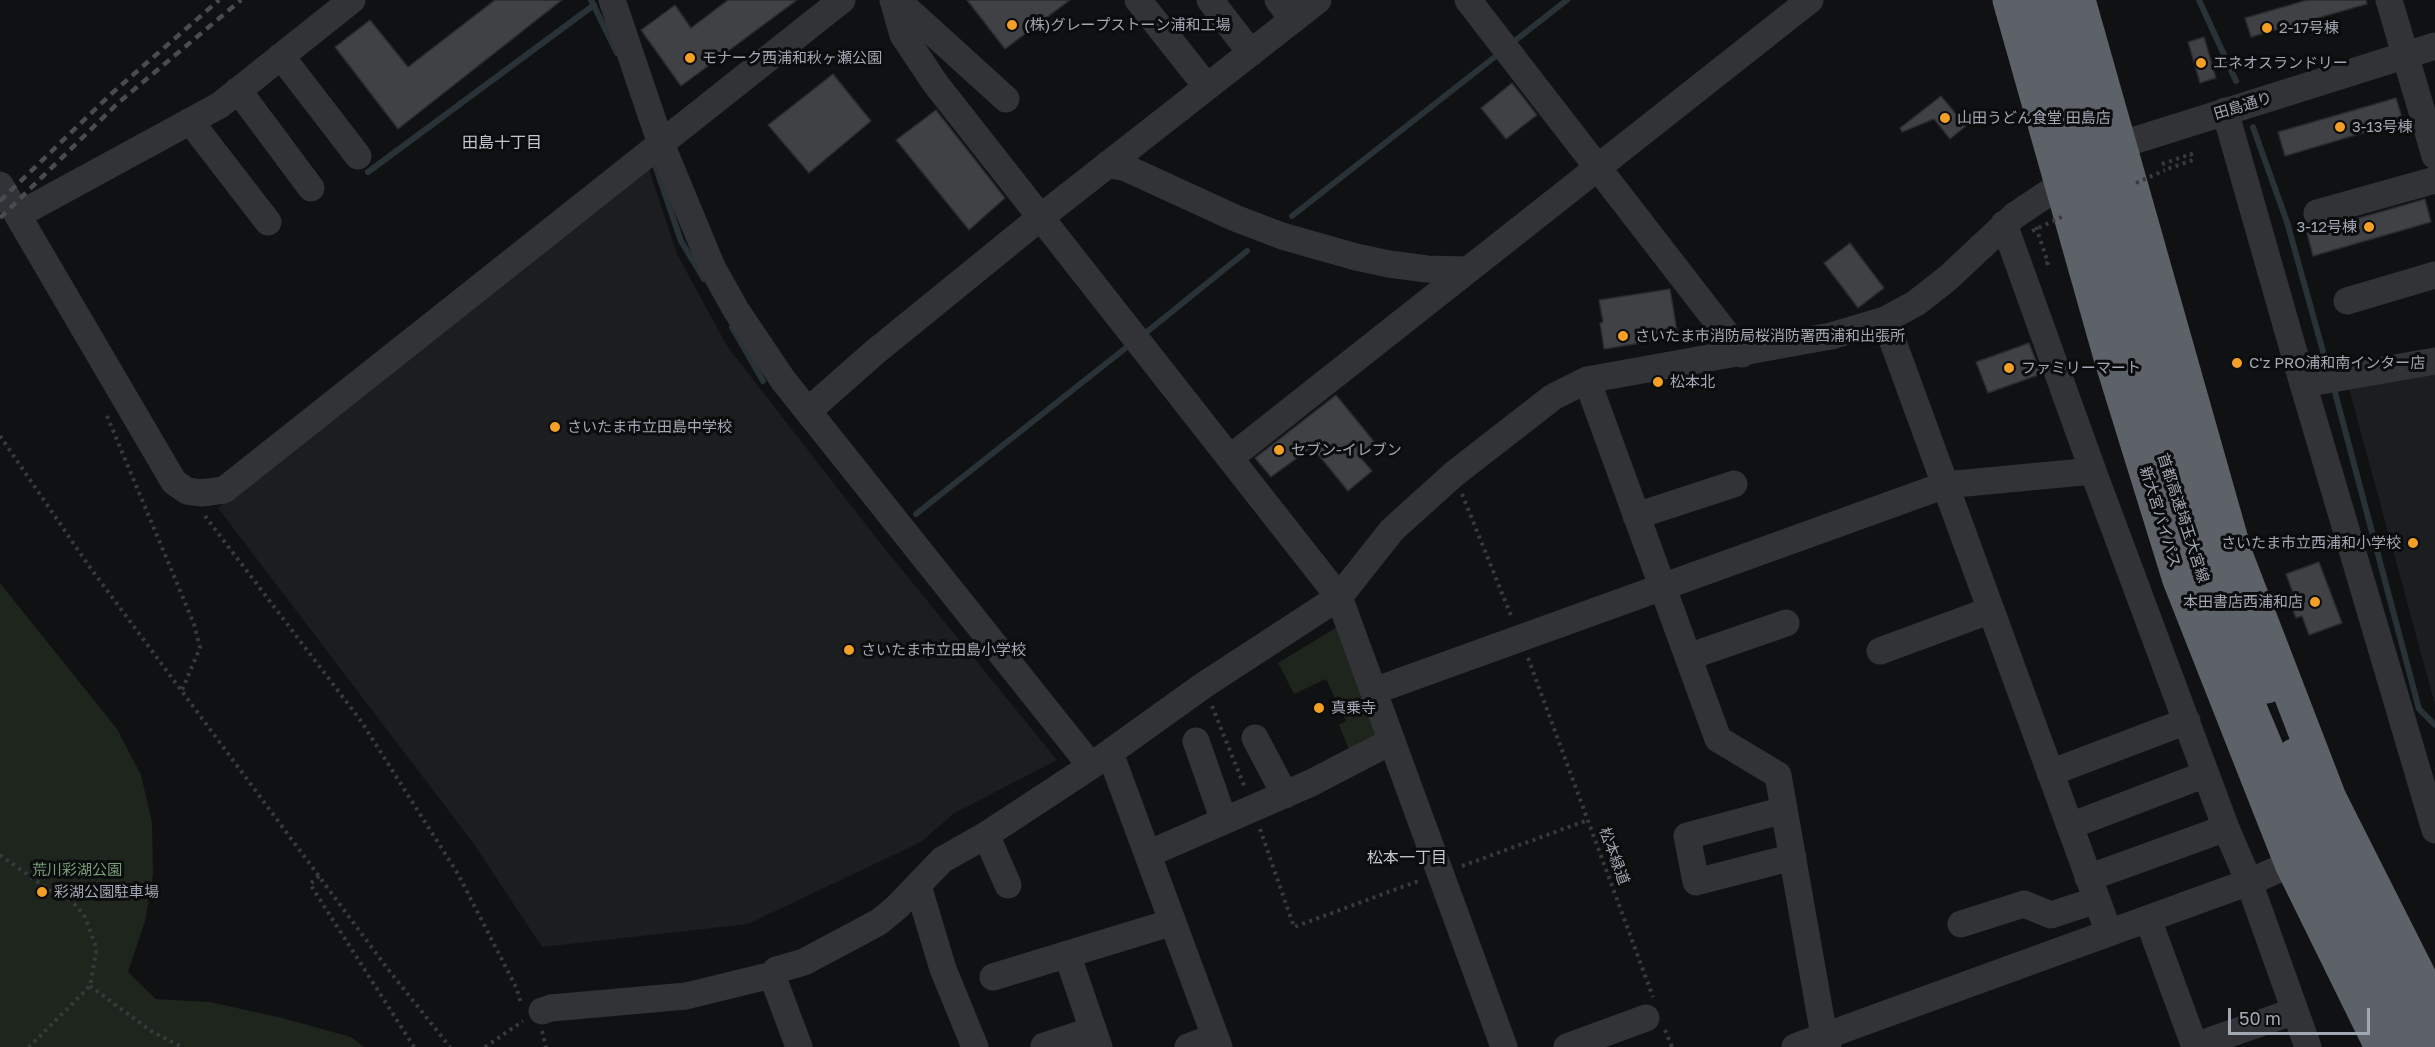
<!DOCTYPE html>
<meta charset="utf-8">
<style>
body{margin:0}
#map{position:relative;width:2435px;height:1047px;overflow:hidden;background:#101112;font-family:"Golos Text",sans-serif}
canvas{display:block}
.scale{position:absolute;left:2228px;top:1008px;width:142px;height:27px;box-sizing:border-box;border:3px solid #a1a8b3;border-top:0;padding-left:8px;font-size:18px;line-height:21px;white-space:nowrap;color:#a1a8b3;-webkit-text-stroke:4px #0b0c0d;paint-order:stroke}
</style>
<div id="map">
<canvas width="2435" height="1047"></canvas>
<div class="scale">50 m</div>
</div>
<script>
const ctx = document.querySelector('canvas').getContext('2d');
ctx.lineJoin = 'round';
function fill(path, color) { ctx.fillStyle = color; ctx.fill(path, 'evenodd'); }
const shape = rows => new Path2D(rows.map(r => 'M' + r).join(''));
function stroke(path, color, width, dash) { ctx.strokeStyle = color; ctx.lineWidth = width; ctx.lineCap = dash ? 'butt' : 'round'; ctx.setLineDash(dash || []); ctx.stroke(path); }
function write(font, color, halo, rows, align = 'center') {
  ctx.font = font + ' "Golos Text","Noto Sans JP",sans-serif'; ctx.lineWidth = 6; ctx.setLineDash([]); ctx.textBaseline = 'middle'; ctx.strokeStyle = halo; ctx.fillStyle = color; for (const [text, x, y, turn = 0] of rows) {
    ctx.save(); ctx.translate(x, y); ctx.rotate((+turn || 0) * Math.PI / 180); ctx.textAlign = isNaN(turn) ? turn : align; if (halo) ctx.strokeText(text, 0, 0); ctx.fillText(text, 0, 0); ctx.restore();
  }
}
fill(shape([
 [648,166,677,254,727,346,877,539,1057,760,953,814,921,842,748,924,542,947,474,844,218,508],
 [2435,369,2435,701,2434,701,2348,385]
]), '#1c1d1f');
fill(shape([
 [0,583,117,729,141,775,152,822,153,875,145,921,128,972,156,999,210,1002,282,1018,351,1037,364,1047,0,1047],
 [1337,627,1379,738,1350,752,1339,725,1346,721,1326,679,1294,694,1278,663]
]), '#1d251d');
stroke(shape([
 [591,0,617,53],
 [2199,0,2236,81],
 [1512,43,1567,0],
 [2253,127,2287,222,2329,373],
 [653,159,681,241,704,279],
 [368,172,594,5],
 [1292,216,1501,52],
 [732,327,763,381],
 [1143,335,1247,251],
 [2333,385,2419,709,2435,725],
 [916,514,1132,343]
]), '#293237', 6);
const building = shape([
 [495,0,562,0,398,129,335,47,370,20,408,67,495,0],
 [728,0,797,0,681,86,641,30,675,5,691,28,728,0],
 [967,0,1070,0,1005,49,967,0],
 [2307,0,2366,0,2367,4,2251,37,2245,18,2307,0],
 [2204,37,2216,78,2200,83,2188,42,2204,37],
 [833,74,871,121,809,173,768,125,833,74],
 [1512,83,1537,115,1506,139,1481,108,1512,83],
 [1941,96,1966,126,1950,139,1934,119,1902,132,1900,128,1941,96],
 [2396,98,2403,121,2285,156,2278,132,2396,98],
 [936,110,1005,198,969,230,896,140,936,110],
 [2425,199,2431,222,2313,256,2307,233,2425,199],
 [1850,243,1884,288,1858,308,1824,263,1850,243],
 [1670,289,1678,337,1604,349,1600,323,1603,322,1599,300,1670,289],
 [2029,343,2041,374,1988,393,1976,362,2029,343],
 [1336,395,1376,444,1360,457,1372,471,1348,491,1312,447,1271,477,1255,458,1336,395],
 [2319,562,2342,623,2309,635,2302,616,2296,618,2287,595,2293,593,2286,574,2319,562]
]);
fill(building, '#3f4145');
stroke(building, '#2a2b2e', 1.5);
stroke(shape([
 [2162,164,2191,154,2193,160,2165,170],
 [2036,227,2048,263,2043,264],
 [107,416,194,624,200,648,182,690],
 [0,436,89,566,387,968,450,1047],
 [1462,494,1512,618],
 [205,516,361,721,458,874,517,989,521,1004],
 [1528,658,1653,997],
 [1212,706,1245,788],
 [1260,829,1294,927,1421,880],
 [0,855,59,897,69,898,84,915,95,944,96,953,90,986,29,1047],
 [1462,866,1588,820],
 [319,876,310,884,414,1047],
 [90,986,151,1031,182,1047],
 [1665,1030,1672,1047],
 [542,1031,546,1047],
 [485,1047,523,1021]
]), '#373a3e', 4, [3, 4.5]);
stroke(shape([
 [612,0,661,144,712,267,736,310,783,380,1091,766],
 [893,0,903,35,935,83,1339,597,1504,1047],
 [897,0,1006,99],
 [1138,0,1207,87],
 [1210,0,1251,53],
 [1278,0,1293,20],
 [1468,0,1742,354],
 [2389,0,2435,156],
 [281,56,358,156],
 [238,90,311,188],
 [2225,111,2303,384,2435,830],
 [190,121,268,222],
 [1108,164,1126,168,1235,218,1282,236,1356,257,1389,264,1427,269,1467,270],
 [0,185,174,482,187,491,202,493,224,490,842,0],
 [2317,213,2435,180],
 [18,215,220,105,352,0],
 [2004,224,2093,471,2226,828,2249,882,2308,1047],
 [2347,301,2435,275],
 [1885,320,2109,933],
 [1587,380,1718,739,1778,775,1824,1036,1828,1047],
 [2303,384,2435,361],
 [808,411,875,352,1041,217,1318,0],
 [1230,458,1810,0],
 [1636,516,1734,484],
 [1880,651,1991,610],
 [1688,657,1786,623],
 [1374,691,1945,485,2093,471],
 [1255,738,1285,795],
 [1196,741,1224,821],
 [1110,753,1219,1047],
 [2050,773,2187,721],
 [1784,810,1687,836,1696,882,1793,857],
 [2070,826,2206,774],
 [986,835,1008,885],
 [1148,854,1311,783,1392,741],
 [2088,878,2226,828],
 [918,886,943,969,975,1047],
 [2148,919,2195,1047],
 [1961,924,2024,904,2051,915,2097,900],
 [1067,954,1099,1047],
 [772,975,799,1047],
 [993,977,1173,922],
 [542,1011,551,1008,686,996,772,975,776,970,804,962,879,922,897,907,942,860,986,835,1091,766,1204,685,1339,597,1392,530,1454,474,1553,397,1587,380,1831,336,1885,320,1916,303,1948,278,2014,216,2120,145,2435,46],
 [1044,1046,1093,1030],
 [2195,1046,2295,1011],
 [1188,1047,1215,1037],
 [1567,1047,1646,1018],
 [1795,1047,2249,882,2291,864]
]), '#313337', 27);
stroke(shape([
 [2009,0,2109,354,2179,580,2291,864,2381,1047],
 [2079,0,2236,554,2330,798,2435,1006]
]), '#5d6168', 33);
stroke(shape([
 [0,201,111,94,219,0],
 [0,218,118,103,241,0]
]), '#484b50', 4.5, [8, 6]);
stroke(shape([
 [2136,183,2165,170],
 [2032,231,2066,215]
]), '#373a3e', 4, [3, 4.5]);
stroke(shape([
 [2031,0,2140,382,2187,538,2230,659,2323,882,2373,982,2409,1047],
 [2060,0,2165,377,2211,530,2267,687],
 [2294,755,2396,972,2435,1043]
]), '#5d6168', 33);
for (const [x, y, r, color] of [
 [1012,25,6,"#f49f26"],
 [2267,28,6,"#f49f26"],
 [690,58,6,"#f49f26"],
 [2201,63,6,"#f49f26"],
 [1945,118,6,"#f49f26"],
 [2340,127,6,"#f49f26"],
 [2369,227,6,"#f49f26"],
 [1623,336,6,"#f49f26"],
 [2237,363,6,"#f49f26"],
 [2009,368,6,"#f49f26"],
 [1658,382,6,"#f49f26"],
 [555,427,6,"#f49f26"],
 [1279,450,6,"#f49f26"],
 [2413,543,6,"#f49f26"],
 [2315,602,6,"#f49f26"],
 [849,650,6,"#f49f26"],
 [1319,708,6,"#f49f26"],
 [42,892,6,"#f49f26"]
]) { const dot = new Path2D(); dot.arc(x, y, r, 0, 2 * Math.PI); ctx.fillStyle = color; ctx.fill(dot); stroke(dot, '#0b0c0d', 2); }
write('15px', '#a1a8b3', '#0b0c0d', [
 ["(株)グレープストーン浦和工場",1024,25],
 ["2-17号棟",2279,28],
 ["モナーク西浦和秋ヶ瀬公園",702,58],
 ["エネオスランドリー",2213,63],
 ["山田うどん食堂 田島店",1957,118],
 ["3-13号棟",2352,127],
 ["3-12号棟",2357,227,"right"],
 ["さいたま市消防局桜消防署西浦和出張所",1635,336],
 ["C'z PRO浦和南インター店",2249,363],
 ["ファミリーマート",2021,368],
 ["松本北",1670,382],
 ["さいたま市立田島中学校",567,427],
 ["セブン-イレブン",1291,450],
 ["さいたま市立西浦和小学校",2401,543,"right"],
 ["本田書店西浦和店",2303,602,"right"],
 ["さいたま市立田島小学校",861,650],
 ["真乗寺",1331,708],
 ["彩湖公園駐車場",54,892]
], 'left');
write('15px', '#a1a8b3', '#0b0c0d', [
 ["田島通り",2243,106,-17],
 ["新大宮バイパス",2160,517,73],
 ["首都高速埼玉大宮線",2183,518,72],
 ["松本緑道",1614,856,70]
]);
write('15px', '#789f78', '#0b0c0d', [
 ["荒川彩湖公園",77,870]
]);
write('16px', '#c2c7cf', '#0b0c0d', [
 ["田島十丁目",502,143],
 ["松本一丁目",1407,858]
]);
</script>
